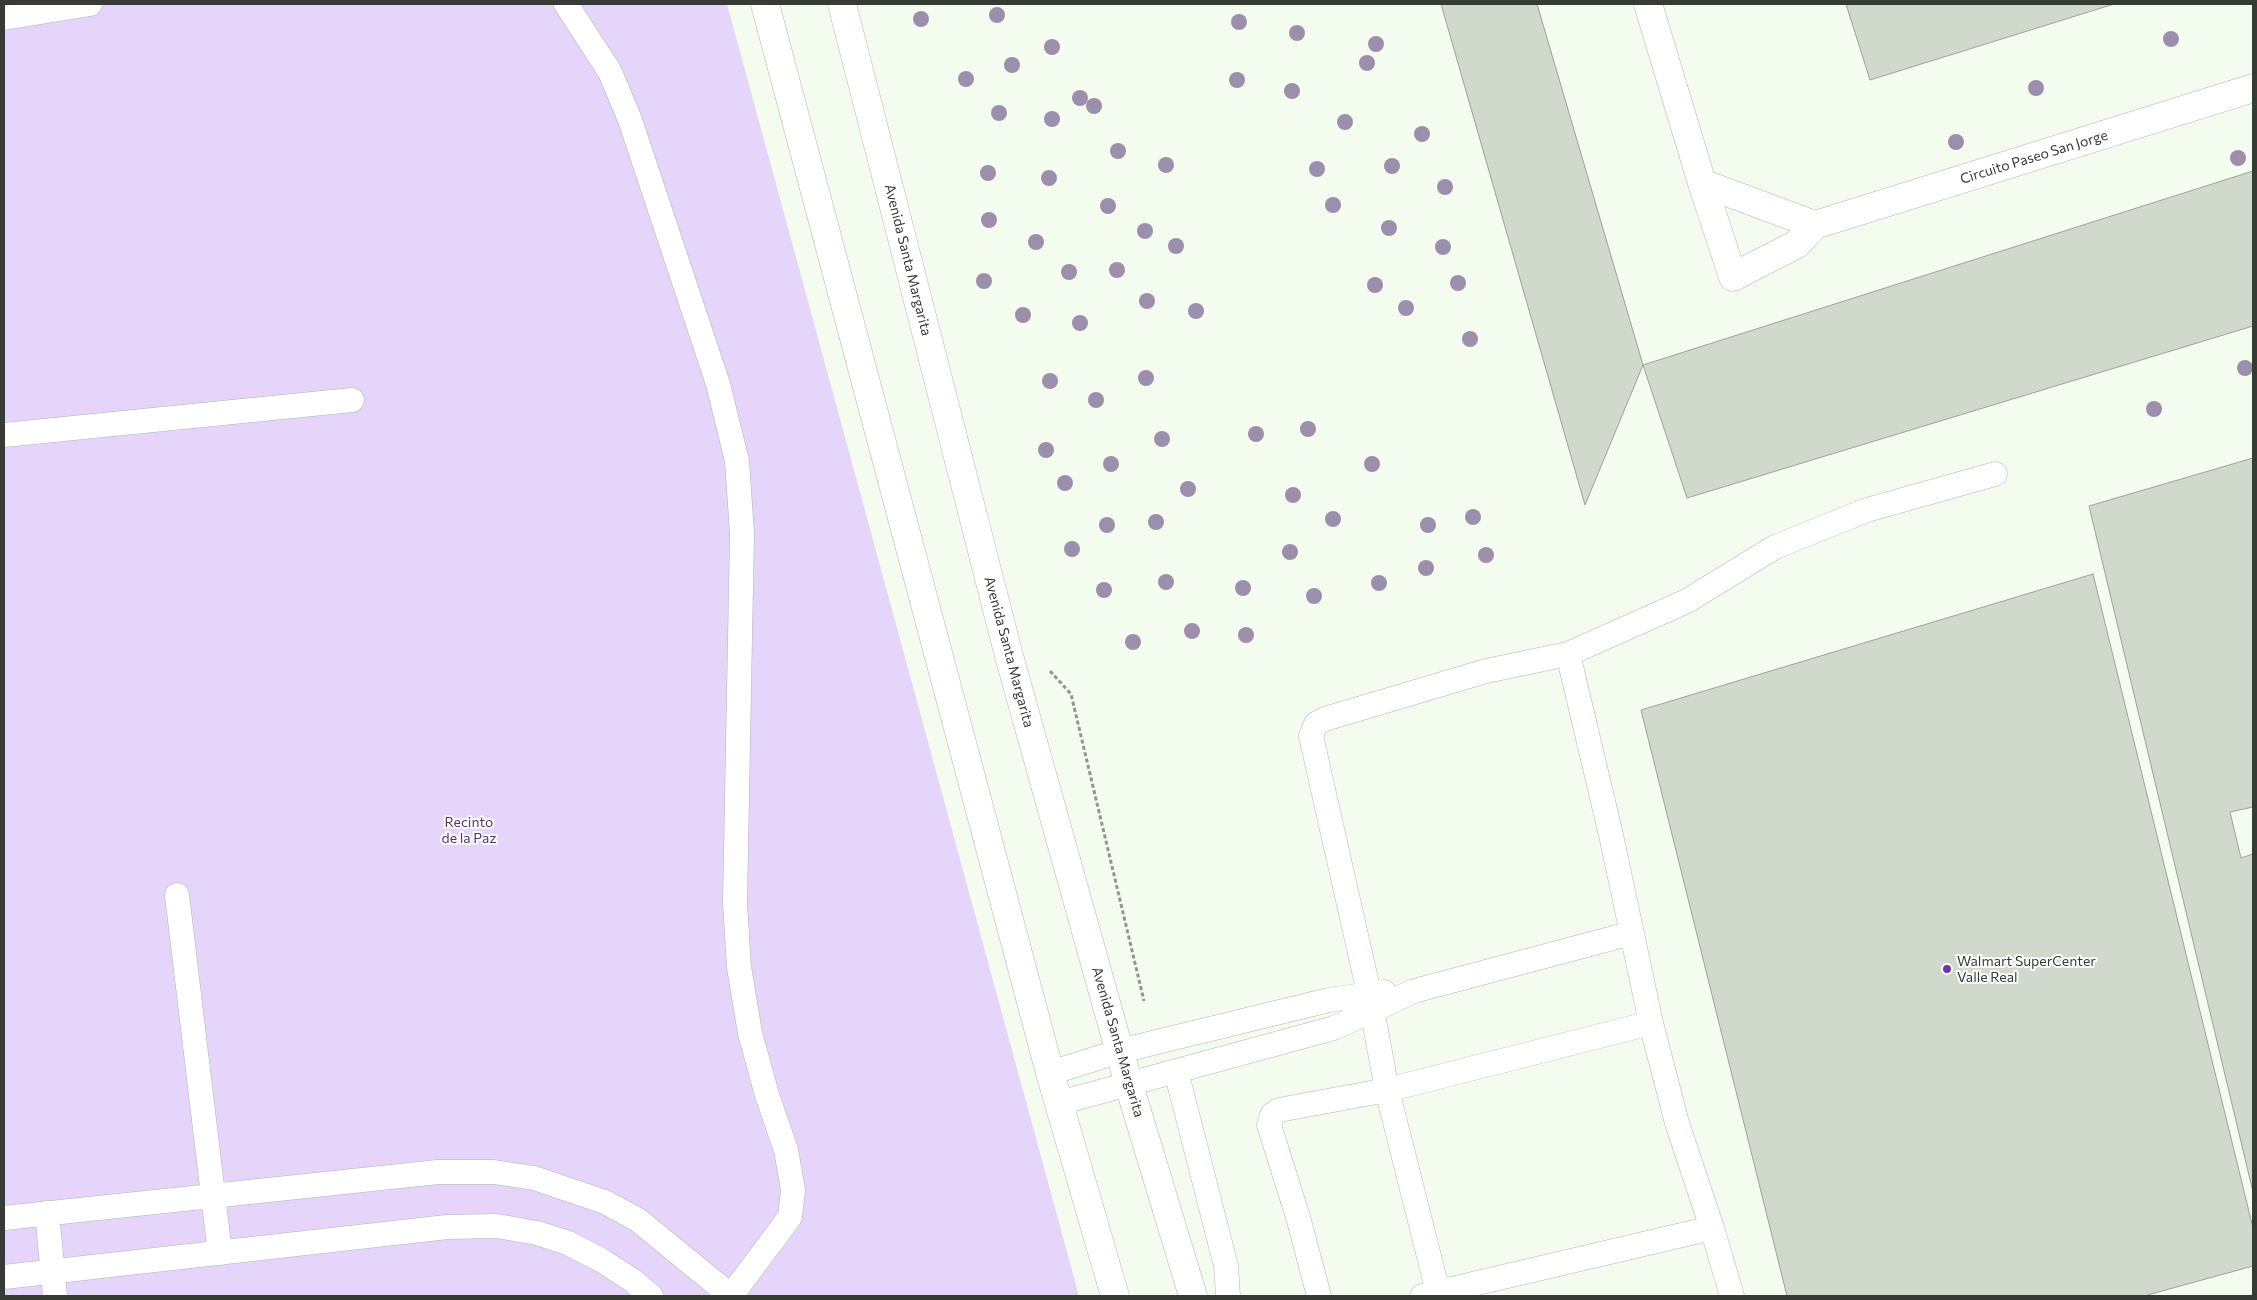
<!DOCTYPE html>
<style>
body{margin:0}
#map{position:relative;width:2257px;height:1300px;overflow:hidden;background:#f4fcf0;font-family:Commissioner,sans-serif}
canvas{display:block}
.frame{position:absolute;inset:0;border:5px solid #373b36;pointer-events:none}
</style>
<div id="map">
<canvas width="2257" height="1300"></canvas>
<div class="frame"></div>
</div>
<script>
const ctx = document.querySelector('canvas').getContext('2d');
ctx.lineJoin = 'round';
function fill(path, color) { ctx.fillStyle = color; ctx.fill(path, 'evenodd'); }
const shape = rows => new Path2D(rows.map(r => 'M' + r).join(''));
function stroke(path, color, width, dash) { ctx.strokeStyle = color; ctx.lineWidth = width; ctx.lineCap = dash ? 'butt' : 'round'; ctx.setLineDash(dash || []); ctx.stroke(path); }
function write(font, color, halo, rows, align = 'center') {
  ctx.font = font + ' Commissioner,sans-serif'; ctx.lineWidth = 4; ctx.setLineDash([]); ctx.textBaseline = 'middle'; ctx.strokeStyle = halo; ctx.fillStyle = color; for (const [text, x, y, turn = 0] of rows) {
    ctx.save(); ctx.translate(x, y); ctx.rotate((+turn || 0) * Math.PI / 180); ctx.textAlign = isNaN(turn) ? turn : align; if (halo) ctx.strokeText(text, 0, 0); ctx.fillText(text, 0, 0); ctx.restore();
  }
}
fill(shape([
 [4,4,727,4,1079,1296,4,1296]
]), '#e5d5fa');
const building = shape([
 [1441,4,1537,4,1643,365,1585,505,1441,4],
 [1846,4,2114,4,1870,80,1846,4],
 [2253,171,2253,326,1687,498,1643,365,2253,171],
 [2253,458,2253,807,2230,812,2241,858,2253,854,2253,1192,2089,506,2253,458],
 [2093,574,2253,1228,2253,1266,2144,1296,1787,1296,1641,710,2093,574]
]);
fill(building, '#d1d9cd');
stroke(building, '#9ba297', 1);
const service = shape([
 [566,4,610,72,630,120,718,384,737,461,742,533,735,903,739,967,750,1033,767,1095,786,1150,793,1190,790,1217,731,1296],
 [4,18,90,4],
 [4,435,352,400],
 [1568,654,1687,601,1775,547,1867,510,1995,474],
 [177,895,220,1253],
 [1176,1071,1226,1266,1228,1296],
 [1050,1073,1120,1051,1329,1000,1384,992],
 [1059,1103,1334,1028,1414,991,1632,933],
 [47,1213,55,1296],
 [4,1218,438,1172,494,1172,534,1178,605,1202,638,1220,731,1296],
 [4,1277,447,1227,497,1226,537,1233,568,1243,601,1260,632,1280,651,1296],
 [1438,1292,1387,1090,1369,993,1311,736,1316,724,1325,719,1486,671,1568,654,1611,835,1651,1023,1677,1123,1712,1228,1732,1296],
 [1319,1296,1298,1217,1269,1125,1272,1115,1279,1110,1387,1090,1651,1023],
 [1422,1296,1712,1228]
]);
const minor = shape([
 [1648,4,1702,183,1733,277,1797,244,1815,225,2253,88],
 [1702,183,1815,225]
]);
const secondary = shape([
 [765,4,1050,1073,1115,1296],
 [842,4,1009,656,1129,1085,1193,1296]
]);
stroke(service, '#b1b8ad', 25);
stroke(minor, '#b1b8ad', 29);
stroke(secondary, '#b1b8ad', 29);
stroke(shape([
 [1050,671,1071,694,1144,1001]
]), '#91978e', 3, [4, 2.5]);
stroke(service, '#fff', 24);
stroke(minor, '#fff', 28);
stroke(secondary, '#fff', 28);
ctx.fillStyle = '#9c8fac';
for (const [x, y] of [
 [997,15],
 [921,19],
 [1239,22],
 [1297,33],
 [2171,39],
 [1376,44],
 [1052,47],
 [1367,63],
 [1012,65],
 [966,79],
 [1237,80],
 [2036,88],
 [1292,91],
 [1080,98],
 [1094,106],
 [999,113],
 [1052,119],
 [1345,122],
 [1422,134],
 [1956,142],
 [1118,151],
 [2238,158],
 [1166,165],
 [1392,166],
 [1317,169],
 [988,173],
 [1049,178],
 [1445,187],
 [1333,205],
 [1108,206],
 [989,220],
 [1389,228],
 [1145,231],
 [1036,242],
 [1176,246],
 [1443,247],
 [1117,270],
 [1069,272],
 [984,281],
 [1458,283],
 [1375,285],
 [1147,301],
 [1406,308],
 [1196,311],
 [1023,315],
 [1080,323],
 [1470,339],
 [2245,368],
 [1146,378],
 [1050,381],
 [1096,400],
 [2154,409],
 [1308,429],
 [1256,434],
 [1162,439],
 [1046,450],
 [1111,464],
 [1372,464],
 [1065,483],
 [1188,489],
 [1293,495],
 [1473,517],
 [1333,519],
 [1156,522],
 [1107,525],
 [1428,525],
 [1072,549],
 [1290,552],
 [1486,555],
 [1426,568],
 [1166,582],
 [1379,583],
 [1243,588],
 [1104,590],
 [1314,596],
 [1192,631],
 [1246,635],
 [1133,642]
]) { ctx.beginPath(); ctx.arc(x, y, 8, 0, 2 * Math.PI); ctx.fill(); }
for (const [x, y, r, color] of [
 [1947,969,5,"#7133a8"]
]) { const dot = new Path2D(); dot.arc(x, y, r, 0, 2 * Math.PI); ctx.fillStyle = color; ctx.fill(dot); stroke(dot, '#fff', 2); }
write('14px', '#373b36', '#fff', [
 ["Circuito Paseo San Jorge",2034,157,-17],
 ["Avenida Santa Margarita",908,260,76],
 ["Avenida Santa Margarita",1009,652,75],
 ["Avenida Santa Margarita",1118,1042,74]
]);
write('14px', '#543574', '#fff', [
 ["Recinto",469,822],
 ["de la Paz",469,838]
]);
write('14px', '#373b36', '#fff', [
 ["Walmart SuperCenter",1957,961],
 ["Valle Real",1957,977]
], 'left');
</script>
